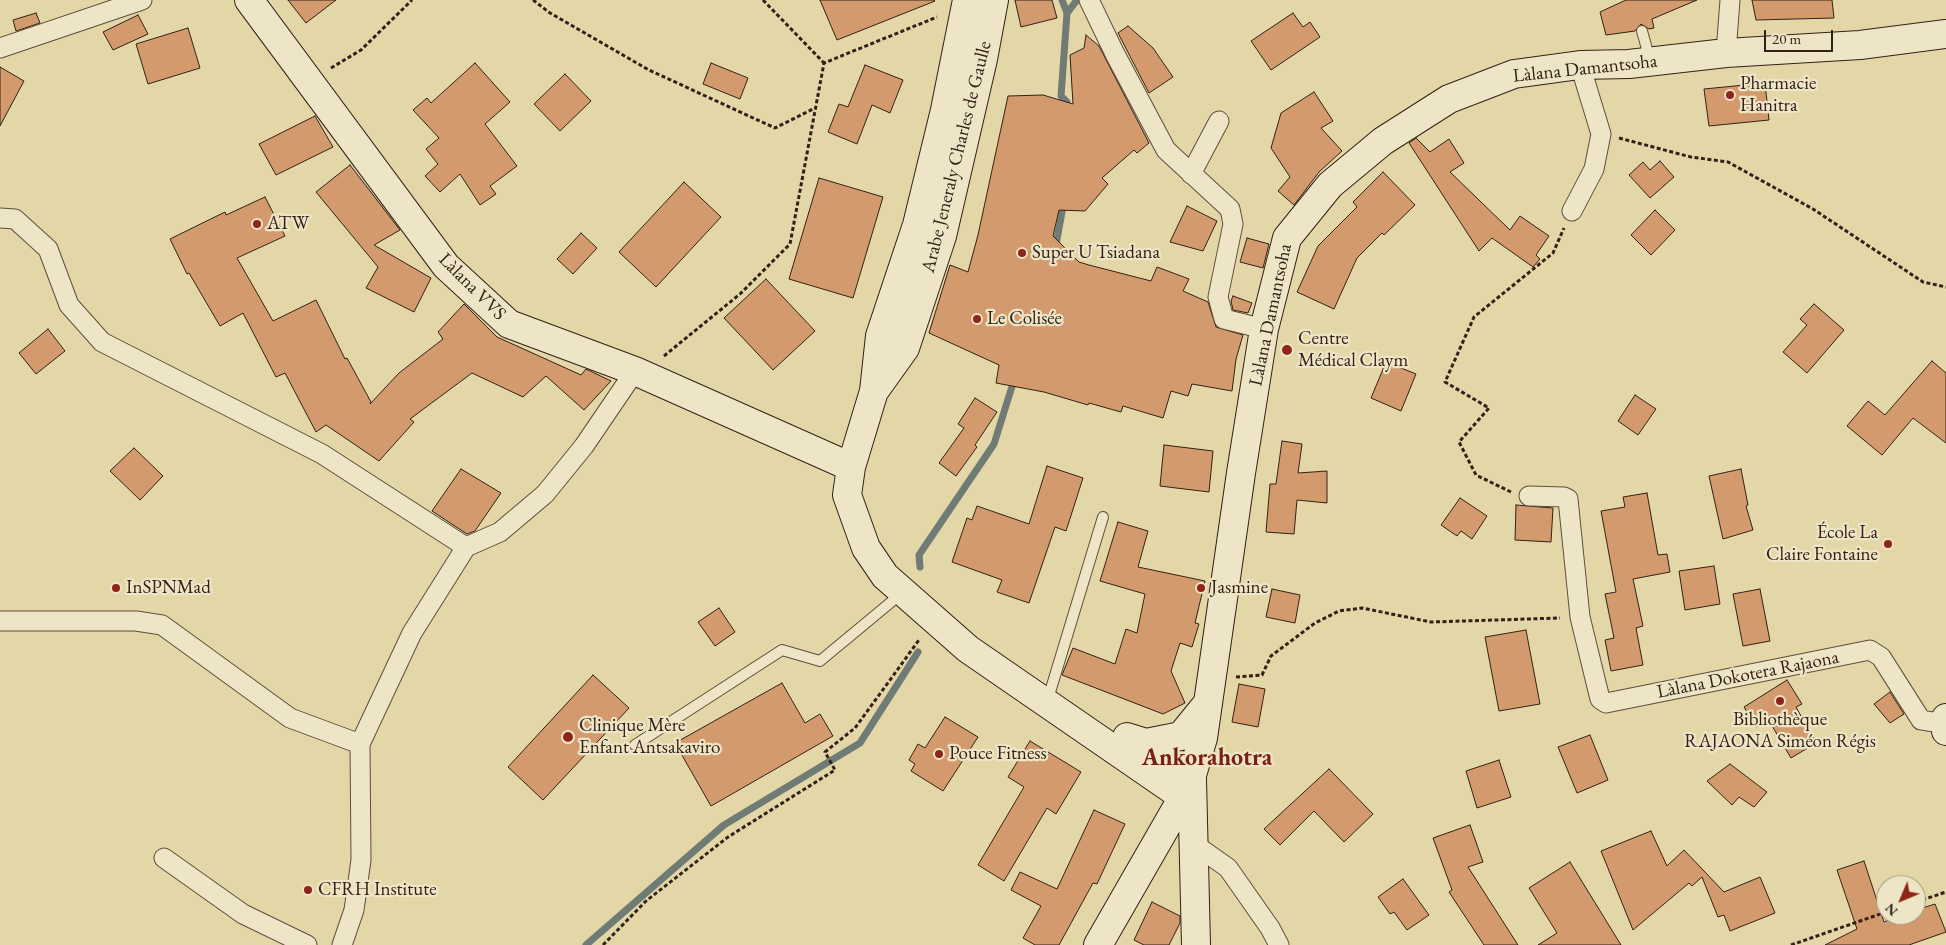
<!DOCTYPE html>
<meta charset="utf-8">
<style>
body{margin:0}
#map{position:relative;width:1946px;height:945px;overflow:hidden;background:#e3d7a7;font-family:"EB Garamond",serif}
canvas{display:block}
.north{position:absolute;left:1876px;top:875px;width:50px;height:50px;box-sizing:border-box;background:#ede5c6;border:1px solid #a29780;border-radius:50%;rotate:225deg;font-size:14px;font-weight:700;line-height:20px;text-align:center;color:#322117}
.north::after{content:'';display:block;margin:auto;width:18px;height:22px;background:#8f2418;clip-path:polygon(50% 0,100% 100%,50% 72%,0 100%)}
.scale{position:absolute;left:1764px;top:30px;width:69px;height:22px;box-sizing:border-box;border:2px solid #322117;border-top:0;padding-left:6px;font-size:15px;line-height:18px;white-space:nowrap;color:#322117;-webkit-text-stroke:4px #ede5c6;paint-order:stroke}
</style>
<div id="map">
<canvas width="1946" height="945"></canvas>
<div class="north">N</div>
<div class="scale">20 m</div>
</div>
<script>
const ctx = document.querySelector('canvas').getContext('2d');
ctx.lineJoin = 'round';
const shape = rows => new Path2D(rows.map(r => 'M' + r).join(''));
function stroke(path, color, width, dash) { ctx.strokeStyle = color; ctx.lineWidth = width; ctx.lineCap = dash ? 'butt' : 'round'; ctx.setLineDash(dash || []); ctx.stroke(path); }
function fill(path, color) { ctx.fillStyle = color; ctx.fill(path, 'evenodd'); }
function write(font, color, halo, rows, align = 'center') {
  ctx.font = font + ' "EB Garamond",serif'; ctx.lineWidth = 4.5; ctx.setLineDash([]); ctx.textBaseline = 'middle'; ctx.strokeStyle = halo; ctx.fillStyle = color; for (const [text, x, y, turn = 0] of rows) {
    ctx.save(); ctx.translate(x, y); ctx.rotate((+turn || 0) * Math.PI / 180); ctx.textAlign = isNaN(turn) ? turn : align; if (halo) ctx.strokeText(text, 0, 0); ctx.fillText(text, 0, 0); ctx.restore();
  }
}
stroke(shape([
 [1062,0,1067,13,1061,96,1067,102,1067,111],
 [1067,13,1077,0],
 [1055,250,1064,201],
 [920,567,919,555,994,444,1015,377],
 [586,945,724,825,860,743,918,652]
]), '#707b75', 7);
const building = shape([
 [288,0,336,0,306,23,288,0],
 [820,0,934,0,935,1,837,40,820,0],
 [1015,0,1052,0,1057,18,1021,27,1015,0],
 [1626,0,1697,0,1652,19,1654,28,1649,29,1641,24,1635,31,1606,35,1600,12,1626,0],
 [1752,0,1832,0,1834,18,1756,20,1752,0],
 [36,13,40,23,16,31,13,20,36,13],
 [1293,13,1303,27,1310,22,1320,37,1271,70,1251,41,1293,13],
 [138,15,148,34,113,50,103,32,138,15],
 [1128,26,1153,48,1173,77,1149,93,1118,33,1128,26],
 [188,28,200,68,148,84,136,44,188,28],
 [1086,35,1099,46,1149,143,1137,153,1134,150,1102,178,1108,184,1085,211,1059,210,1053,236,1079,262,1089,265,1151,281,1157,267,1189,279,1183,291,1208,302,1216,327,1243,335,1236,359,1232,391,1192,384,1188,396,1171,391,1163,418,1123,406,1121,412,1089,403,1088,405,1044,392,996,383,999,365,929,333,950,265,968,272,978,235,1008,96,1043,95,1073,104,1070,55,1084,48,1086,35],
 [475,63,510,102,485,124,517,166,490,186,496,194,480,205,460,174,440,192,425,176,438,164,426,149,439,138,413,110,427,98,431,103,475,63],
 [711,63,748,78,740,99,703,84,711,63],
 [865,65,903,80,890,113,872,105,857,144,828,132,839,104,848,107,865,65],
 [0,67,24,81,0,126,0,67],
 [565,74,591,101,560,131,534,104,565,74],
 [1765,83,1769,120,1709,126,1704,89,1765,83],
 [1314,92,1333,121,1321,128,1342,151,1319,172,1294,205,1278,191,1290,177,1271,148,1281,113,1314,92],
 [315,116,333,147,276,175,259,144,315,116],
 [1416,138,1430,152,1449,139,1464,163,1450,172,1510,230,1520,216,1549,236,1536,255,1540,259,1533,267,1492,238,1479,251,1409,143,1416,138],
 [1660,161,1674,177,1650,198,1629,175,1643,162,1650,170,1660,161],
 [350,165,400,230,374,245,431,278,414,312,366,288,378,267,316,192,350,165],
 [1383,172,1415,205,1384,235,1382,233,1357,258,1334,309,1297,292,1318,246,1357,207,1353,202,1383,172],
 [819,178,883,197,853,298,789,279,819,178],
 [684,182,721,217,656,287,619,252,684,182],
 [265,197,285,236,237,258,273,321,316,300,345,359,347,358,371,402,370,404,399,373,443,339,438,332,464,304,497,337,581,375,586,369,611,381,584,410,546,376,523,397,472,373,410,419,414,422,379,461,326,425,316,432,285,373,276,377,243,313,220,326,189,273,187,274,170,239,225,212,226,215,265,197],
 [1187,206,1217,221,1203,251,1170,242,1187,206],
 [1655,210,1675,230,1651,255,1631,235,1655,210],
 [581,233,597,248,573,274,557,259,581,233],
 [1247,238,1269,244,1263,268,1240,262,1247,238],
 [766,279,815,331,773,370,724,318,766,279],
 [1233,296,1252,303,1248,313,1233,310,1231,301,1233,296],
 [1814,304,1844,330,1807,373,1783,352,1807,325,1800,319,1814,304],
 [48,329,65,351,36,374,19,353,48,329],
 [1932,361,1946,373,1946,443,1913,418,1882,455,1847,426,1868,401,1885,415,1932,361],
 [1386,362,1416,374,1401,411,1371,398,1386,362],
 [1635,395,1656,409,1638,435,1618,421,1635,395],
 [975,398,997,412,975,445,977,447,956,476,939,463,964,428,958,424,975,398],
 [1282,441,1302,444,1298,473,1327,471,1327,503,1297,500,1294,534,1266,532,1270,484,1276,484,1282,441],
 [1164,445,1213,451,1209,492,1160,486,1164,445],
 [134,448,163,476,140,500,110,471,134,448],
 [1047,466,1083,478,1066,531,1055,527,1029,603,997,592,1002,580,952,562,967,518,972,520,977,506,1029,524,1047,466],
 [461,469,501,493,475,531,467,534,432,511,461,469],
 [1741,469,1748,505,1746,506,1753,530,1723,539,1709,476,1741,469],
 [1647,493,1658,555,1667,554,1670,572,1633,579,1643,626,1636,628,1643,665,1611,671,1605,640,1614,638,1605,594,1616,592,1601,511,1625,507,1623,497,1647,493],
 [1460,498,1487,516,1472,539,1461,531,1457,536,1441,525,1460,498],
 [1516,505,1553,508,1551,542,1515,540,1516,505],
 [1118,522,1148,531,1138,567,1205,581,1195,623,1199,624,1192,647,1180,643,1171,671,1185,703,1163,714,1062,675,1073,648,1115,664,1126,629,1137,633,1145,594,1100,581,1118,522],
 [1714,566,1720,604,1685,610,1679,571,1714,566],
 [1272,589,1300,595,1295,623,1266,617,1272,589],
 [1760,589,1770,641,1743,646,1733,594,1760,589],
 [719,608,735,632,715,646,698,622,719,608],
 [1526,630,1540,704,1499,711,1485,637,1526,630],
 [593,675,629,708,543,800,508,767,593,675],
 [1787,680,1802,704,1796,707,1816,743,1791,758,1768,719,1756,727,1744,707,1787,680],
 [782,683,805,723,820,714,833,736,711,806,675,743,782,683],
 [1239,684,1265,689,1258,727,1232,722,1239,684],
 [1890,692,1904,714,1890,723,1874,704,1890,692],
 [945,717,978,737,943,791,911,771,915,764,909,760,918,744,925,748,945,717],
 [1590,735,1608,780,1577,793,1558,747,1590,735],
 [1030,741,1081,772,1056,814,1047,808,1004,881,978,865,1024,787,1008,777,1030,741],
 [1499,760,1511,797,1477,808,1466,771,1499,760],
 [1730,764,1767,792,1754,807,1739,797,1732,805,1707,781,1730,764],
 [1329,769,1373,814,1344,842,1314,811,1280,845,1264,829,1329,769],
 [1094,810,1125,824,1097,884,1093,883,1059,945,1035,945,1023,938,1041,906,1011,890,1020,872,1057,889,1094,810],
 [1470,825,1483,862,1468,867,1518,945,1484,945,1449,892,1452,890,1433,838,1470,825],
 [1651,831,1667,866,1684,850,1724,892,1760,877,1775,913,1730,931,1724,915,1718,917,1702,877,1692,886,1689,883,1633,930,1601,851,1651,831],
 [1864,861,1884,922,1902,915,1916,915,1916,910,1935,904,1946,932,1909,945,1825,945,1857,929,1837,870,1864,861],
 [1570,862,1621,945,1538,945,1557,933,1529,888,1570,862],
 [1403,879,1429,915,1407,930,1394,912,1390,914,1378,897,1403,879],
 [1152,902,1180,916,1180,923,1169,945,1144,945,1134,940,1152,902]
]);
fill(building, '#d39a6d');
stroke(building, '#322117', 1);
const lane = shape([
 [1642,31,1650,60],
 [1047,702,1103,517],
 [635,745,782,650,820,661,902,593]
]);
const street = shape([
 [1089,0,1115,54,1166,150,1230,209,1233,224,1218,297,1224,319,1264,329],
 [0,48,142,0],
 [1726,53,1730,0],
 [1191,174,1219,121],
 [1572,211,1594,169,1601,134,1580,65],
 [0,218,15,219,48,249,69,305,102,342,322,454,466,547],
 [1529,496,1564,497,1568,499,1580,617,1600,699,1606,703,1870,650,1881,657,1921,720,1945,724],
 [0,621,136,621,162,625,290,718,360,744],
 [1194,844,1228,868,1270,928,1279,945],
 [164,858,243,914,307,945],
 [342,945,354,910,361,860,360,744,412,633,466,547,500,532,545,494,584,446,635,371]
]);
const secondary = shape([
 [249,0,446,266,509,324,635,371,851,467],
 [967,0,945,110,917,225,880,336,874,391,851,467,847,495,866,548,885,576,968,649,1183,797],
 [875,390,905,348,942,236,983,59,994,0],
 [1946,718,1946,731],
 [1127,737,1146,743,1181,736,1207,704],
 [1128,744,1192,775],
 [1192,779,1196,945],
 [1098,945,1183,797,1192,775,1203,738,1241,473,1264,329,1287,238,1330,185,1383,141,1449,99,1514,74,1580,65,1629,64,1726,53,1860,45,1946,34]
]);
stroke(lane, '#5e4e3b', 12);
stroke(street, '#5e4e3b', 21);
stroke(secondary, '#322117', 30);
stroke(shape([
 [533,0,550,13,649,70,775,128,815,108],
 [763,0,824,63],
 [331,68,361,50,412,0],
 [1619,138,1691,157,1728,162,1813,209,1923,282,1946,287],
 [664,356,740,294,790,244,824,63,937,17],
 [1511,492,1476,475,1459,442,1489,408,1445,382,1474,317,1553,253,1564,228],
 [1236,677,1262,675,1271,656,1315,623,1339,611,1362,608,1431,622,1560,618],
 [1916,902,1946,892],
 [603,945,646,901,728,837,835,770,825,752,855,728,919,640],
 [1791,945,1886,912]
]), '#322117', 3, [4, 2.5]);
stroke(lane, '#ede5c6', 10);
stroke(street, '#ede5c6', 19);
stroke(secondary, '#ede5c6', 28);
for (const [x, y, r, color] of [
 [1730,95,5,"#8f2418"],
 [257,224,5,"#8f2418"],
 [1022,253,5,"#8f2418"],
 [977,319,5,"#8f2418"],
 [1287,350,6,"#8f2418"],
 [1888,544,5,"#8f2418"],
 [116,588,5,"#8f2418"],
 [1201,588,5,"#8f2418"],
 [1780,701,5,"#8f2418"],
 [568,737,6,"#8f2418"],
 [939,754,5,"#8f2418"],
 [308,890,5,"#8f2418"]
]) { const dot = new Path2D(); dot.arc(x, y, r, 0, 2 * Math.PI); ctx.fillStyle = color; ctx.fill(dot); stroke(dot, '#ede5c6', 2); }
write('19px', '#322117', '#ede5c6', [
 ["Làlana Damantsoha",1585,69,-6],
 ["Arabe Jeneraly Charles de Gaulle",957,157,-76],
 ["Làlana VVS",472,287,45],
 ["Làlana Damantsoha",1271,315,-78],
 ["Làlana Dokotera Rajaona",1748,675,-11]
]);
write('19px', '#322117', '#ede5c6', [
 ["Pharmacie",1740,84],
 ["Hanitra",1740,106],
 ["ATW",267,224],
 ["Super U Tsiadana",1032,253],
 ["Le Colisée",987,319],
 ["Centre",1298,339],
 ["Médical Claym",1298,361],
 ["École La",1878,533,"right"],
 ["Claire Fontaine",1878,555,"right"],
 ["InSPNMad",126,588],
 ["Jasmine",1211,588],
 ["Bibliothèque",1780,720,"center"],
 ["RAJAONA Siméon Régis",1780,742,"center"],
 ["Clinique Mère",579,726],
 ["Enfant Antsakaviro",579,748],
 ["Pouce Fitness",949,754],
 ["CFRH Institute",318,890]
], 'left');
write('bold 24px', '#7a1f14', '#ede5c6', [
 ["Ankorahotra",1207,758]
]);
</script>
